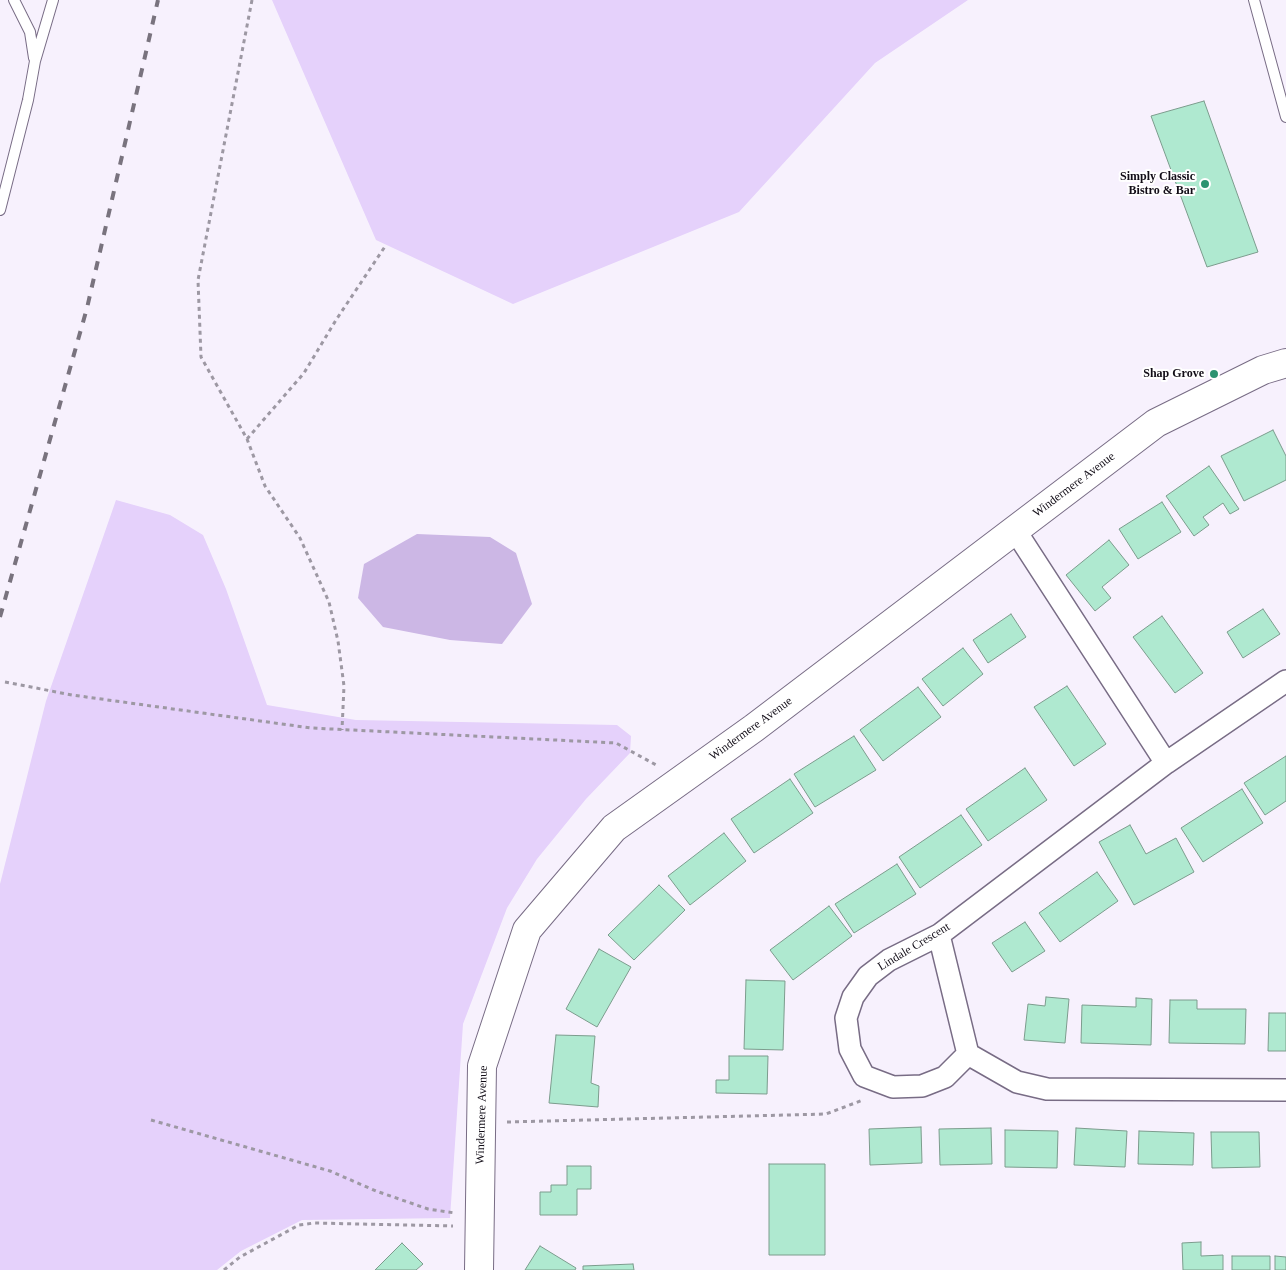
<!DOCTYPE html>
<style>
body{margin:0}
canvas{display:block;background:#f7f1fd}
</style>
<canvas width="1286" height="1270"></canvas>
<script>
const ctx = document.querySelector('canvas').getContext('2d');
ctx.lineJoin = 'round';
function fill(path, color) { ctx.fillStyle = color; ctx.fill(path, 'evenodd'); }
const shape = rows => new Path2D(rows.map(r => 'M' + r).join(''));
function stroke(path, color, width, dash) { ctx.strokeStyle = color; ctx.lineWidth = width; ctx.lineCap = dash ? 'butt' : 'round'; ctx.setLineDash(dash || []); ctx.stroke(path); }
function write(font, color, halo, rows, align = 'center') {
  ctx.font = font + ' Georgia,serif'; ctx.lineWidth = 4; ctx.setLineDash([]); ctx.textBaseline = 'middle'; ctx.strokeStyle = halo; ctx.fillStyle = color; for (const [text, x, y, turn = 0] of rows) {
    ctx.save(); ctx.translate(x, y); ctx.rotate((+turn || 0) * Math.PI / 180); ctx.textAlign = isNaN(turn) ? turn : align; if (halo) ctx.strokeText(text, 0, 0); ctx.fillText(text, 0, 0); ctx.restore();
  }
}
fill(shape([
 [272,0,968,0,875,63,739,212,513,304,376,240],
 [116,500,170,515,203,535,226,589,267,705,356,720,617,725,631,736,630,753,586,799,537,859,507,908,463,1024,450,1218,302,1220,241,1251,217,1270,0,1270,0,884,46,701]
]), '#e5d1fb');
fill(shape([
 [417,534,490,537,516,553,532,604,502,644,450,640,383,627,358,598,364,564]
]), '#ccb7e5');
const building = shape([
 [1204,101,1258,252,1207,267,1151,116,1204,101],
 [1273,430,1286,456,1286,480,1244,501,1221,456,1273,430],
 [1209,466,1239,509,1230,514,1223,503,1203,517,1209,525,1194,536,1166,496,1209,466],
 [1162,502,1181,532,1138,559,1119,529,1162,502],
 [1109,540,1129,565,1102,587,1111,598,1095,611,1066,575,1109,540],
 [1263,609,1280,634,1243,658,1227,632,1263,609],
 [1011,614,1026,637,988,663,973,640,1011,614],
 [1162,616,1203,673,1175,693,1133,637,1162,616],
 [963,648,983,674,943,706,922,679,963,648],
 [1067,686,1106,744,1074,766,1034,707,1067,686],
 [918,687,941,717,883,761,860,730,918,687],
 [854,736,876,770,815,807,794,774,854,736],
 [1286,756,1286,801,1265,815,1244,783,1286,756],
 [1025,768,1047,800,988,841,966,809,1025,768],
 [790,779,813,813,754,853,731,819,790,779],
 [1242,789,1263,823,1203,862,1181,828,1242,789],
 [961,815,982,845,920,888,899,857,961,815],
 [1130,825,1146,854,1176,838,1194,872,1134,905,1099,842,1130,825],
 [724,833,746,861,690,905,668,876,724,833],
 [897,864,916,894,854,933,835,904,897,864],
 [1097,872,1118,901,1060,942,1039,913,1097,872],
 [659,885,685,910,634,960,608,935,659,885],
 [829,906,852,936,793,980,770,950,829,906],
 [1025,922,1045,951,1012,972,992,943,1025,922],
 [599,949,631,967,597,1027,566,1009,599,949],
 [746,980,785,981,783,1050,744,1049,746,980],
 [1046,997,1069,999,1065,1043,1024,1040,1028,1004,1045,1006,1046,997],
 [1136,998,1152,999,1151,1045,1081,1043,1082,1005,1136,1007,1136,998],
 [1170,1000,1197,1000,1197,1009,1246,1009,1245,1044,1169,1043,1170,1000],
 [1269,1013,1286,1013,1286,1051,1268,1051,1269,1013],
 [556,1035,595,1036,591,1083,599,1086,598,1107,549,1103,556,1035],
 [729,1056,768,1056,767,1094,716,1093,716,1080,729,1080,729,1056],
 [921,1127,922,1163,870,1165,869,1129,921,1127],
 [991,1128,992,1164,940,1165,939,1129,991,1128],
 [1076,1128,1127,1131,1125,1167,1074,1165,1076,1128],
 [1005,1130,1058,1131,1057,1168,1005,1167,1005,1130],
 [1139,1131,1194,1133,1193,1165,1138,1164,1139,1131],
 [1211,1132,1259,1132,1260,1167,1212,1168,1211,1132],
 [769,1164,825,1164,825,1255,769,1255,769,1164],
 [567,1166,591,1166,591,1189,577,1189,577,1215,540,1215,540,1192,551,1192,551,1185,567,1185,567,1166],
 [1201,1242,1201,1256,1223,1255,1223,1270,1183,1270,1182,1243,1201,1242],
 [402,1243,423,1264,416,1270,375,1270,402,1243],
 [540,1246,576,1268,575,1270,525,1270,540,1246],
 [1232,1256,1270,1256,1270,1270,1232,1270,1232,1256],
 [1275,1256,1286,1257,1286,1270,1275,1270,1275,1256],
 [633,1264,634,1270,583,1270,583,1266,633,1264]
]);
fill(building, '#afe9d0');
stroke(building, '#7c9c8d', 1);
const lane = shape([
 [14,0,30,32,34,58],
 [1254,0,1286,117],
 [0,210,28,100,35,61,53,0]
]);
const street = shape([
 [1015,530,1166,763],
 [1286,681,1166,763,939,935,889,960,868,976,853,997,846,1018,850,1049,864,1076,893,1087,922,1086,945,1077,968,1054,1017,1082,1047,1089,1286,1090],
 [939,935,968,1054]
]);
const secondary = shape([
 [479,1270,482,1066,527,930,614,828,754,728,1156,423,1263,370,1286,363]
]);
stroke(lane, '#786c85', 12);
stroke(street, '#786c85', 24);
stroke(secondary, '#786c85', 30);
stroke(shape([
 [252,0,198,280,201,357,247,439,265,486,300,538,329,602,338,641,344,686,342,730],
 [247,439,304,373,336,320,386,245],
 [5,682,72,695,311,728,616,743,658,766],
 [151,1120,330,1171,376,1191,428,1209,455,1213],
 [507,1122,826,1114,863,1100],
 [224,1270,240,1257,299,1225,314,1223,453,1226]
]), '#9d98a3', 3, [4, 4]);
stroke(lane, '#fff', 10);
stroke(street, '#fff', 21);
stroke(secondary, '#fff', 28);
stroke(shape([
 [0,617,87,308,158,0]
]), '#79737e', 4, [9, 9]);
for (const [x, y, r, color] of [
 [1205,184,5,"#2c9370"],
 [1214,374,5,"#2c9370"]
]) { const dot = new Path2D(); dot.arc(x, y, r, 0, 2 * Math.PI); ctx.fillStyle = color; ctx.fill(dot); stroke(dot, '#fff', 2); }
write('bold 12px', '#120d17', '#fff', [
 ["Simply Classic",1195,177],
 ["Bistro & Bar",1195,191],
 ["Shap Grove",1204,374]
], 'right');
write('12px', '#120d17', '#fff', [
 ["Windermere Avenue",1074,485,-37],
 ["Windermere Avenue",751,729,-36],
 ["Lindale Crescent",914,947,-31],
 ["Windermere Avenue",482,1115,-88]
]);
</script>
